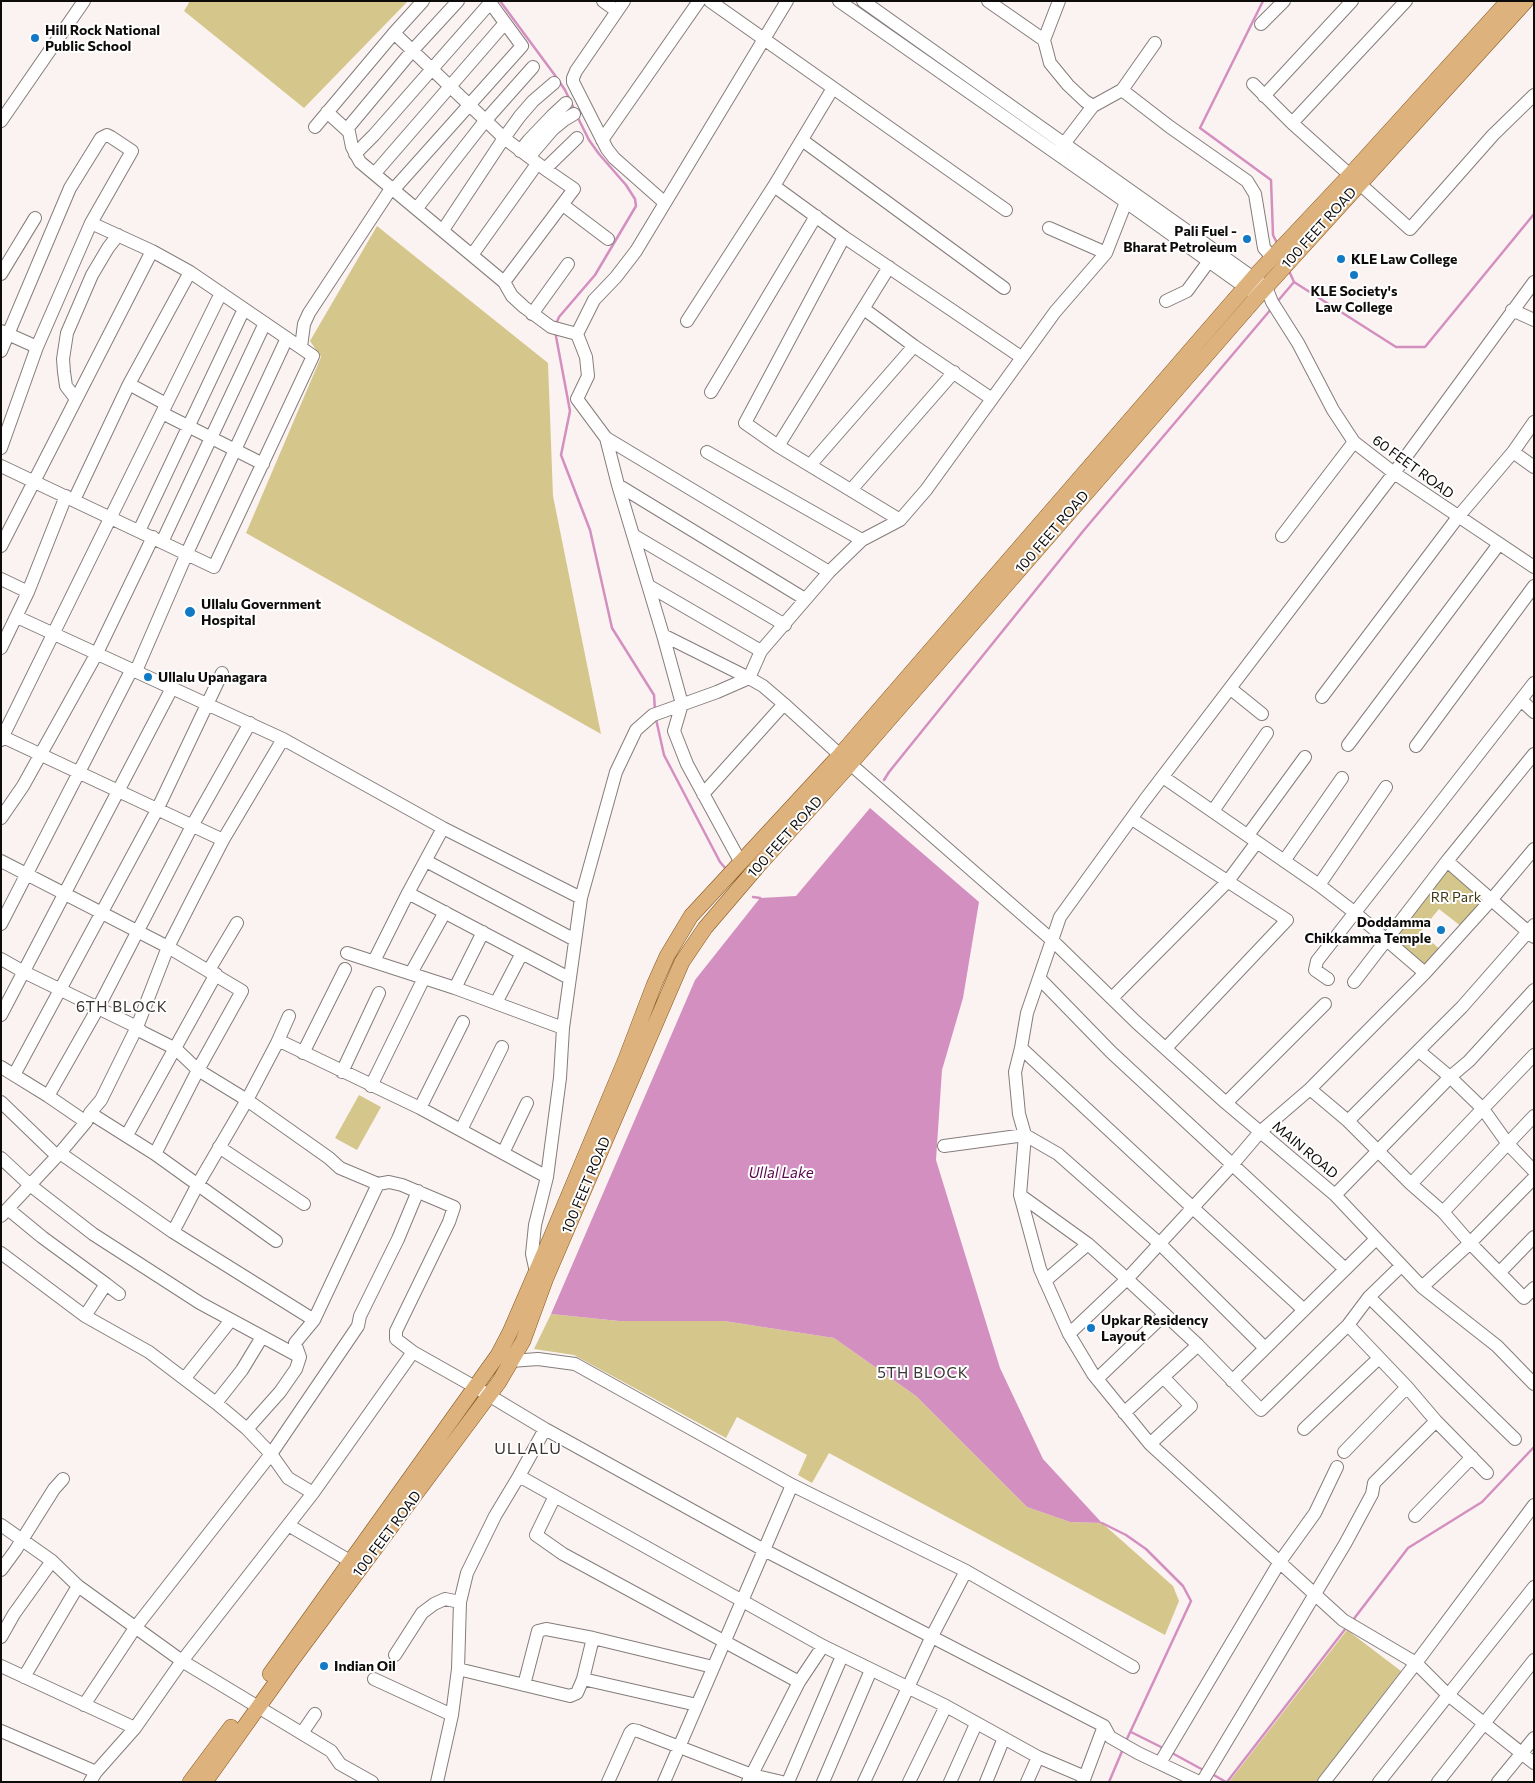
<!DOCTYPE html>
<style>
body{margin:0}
#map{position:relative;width:1535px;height:1783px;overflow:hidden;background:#fbf3f1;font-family:Commissioner,sans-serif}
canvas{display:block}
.frame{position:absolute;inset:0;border:2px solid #0e0c0b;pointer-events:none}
</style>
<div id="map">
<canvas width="1535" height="1783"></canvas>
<div class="frame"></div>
</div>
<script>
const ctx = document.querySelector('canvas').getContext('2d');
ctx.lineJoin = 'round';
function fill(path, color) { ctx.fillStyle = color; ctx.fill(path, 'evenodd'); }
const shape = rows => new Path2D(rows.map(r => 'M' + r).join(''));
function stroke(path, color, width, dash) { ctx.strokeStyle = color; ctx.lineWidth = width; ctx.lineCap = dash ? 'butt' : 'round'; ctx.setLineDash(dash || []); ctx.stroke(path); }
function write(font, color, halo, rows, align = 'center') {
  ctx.font = font + ' Commissioner,sans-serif'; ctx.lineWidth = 4; ctx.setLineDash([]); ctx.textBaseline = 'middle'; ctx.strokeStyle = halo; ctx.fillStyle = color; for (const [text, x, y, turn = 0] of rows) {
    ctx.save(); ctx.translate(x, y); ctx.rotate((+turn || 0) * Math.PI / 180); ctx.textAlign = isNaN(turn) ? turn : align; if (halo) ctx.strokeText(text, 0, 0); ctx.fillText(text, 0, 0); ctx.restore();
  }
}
fill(shape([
 [190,1,408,1,304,108,184,11],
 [377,226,548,363,553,496,601,734,246,533,321,357,310,341],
 [1449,865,1487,897,1462,927,1439,909,1420,932,1442,951,1426,970,1388,938],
 [359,1095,381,1107,357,1150,335,1138],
 [551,1314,619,1321,724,1321,834,1338,916,1396,1027,1507,1070,1522,1102,1523,1173,1586,1179,1601,1165,1635,829,1453,812,1483,798,1475,807,1455,737,1417,726,1438,574,1355,534,1349],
 [1347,1630,1401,1671,1316,1782,1229,1782]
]), '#d5c68b');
fill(shape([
 [870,808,979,902,963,998,942,1070,936,1160,1000,1368,1043,1459,1102,1523,1070,1522,1027,1507,916,1396,834,1338,724,1321,619,1321,551,1314,695,980,760,898,796,896]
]), '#d48fc1');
stroke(shape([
 [500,1,554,74,565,90,575,111],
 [1263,1,1200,128,1271,180,1273,235,1278,245],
 [1289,271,1294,282],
 [1277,302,1294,282,1396,347,1425,347,1534,214],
 [556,324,559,317,595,275,636,206,635,199,626,185,599,154,589,140,577,116],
 [555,331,570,411,561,455,590,530,612,628,654,695,655,711],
 [656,719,664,755,720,862,726,869],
 [884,780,889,772,1084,530,1272,308],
 [753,897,760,898],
 [1102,1523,1126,1535,1146,1549,1183,1586,1191,1601,1126,1741],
 [1353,1620,1408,1548,1482,1502,1534,1447],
 [1131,1732,1163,1748],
 [1172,1753,1205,1771],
 [1212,1774,1226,1782],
 [1109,1782,1123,1749],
 [1227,1782,1346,1628]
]), '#d48fc1', 2.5);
const minor = shape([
 [603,1,617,11],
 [624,1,576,71,573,78,573,82,607,149,614,158,665,203],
 [710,1,1006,210],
 [839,1,1126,202,1252,292],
 [863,1,1266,287,1272,302,1298,343,1333,410,1354,442,1394,473,1534,567],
 [988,1,1044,40,1050,63,1068,85,1085,101,1093,106,1060,149],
 [1261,24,1284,1],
 [394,33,504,138,545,169,574,189,504,282],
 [1044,40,1059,1],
 [1253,84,1292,123,1410,229,1493,135,1534,95],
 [1122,90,1170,127,1247,181,1255,194,1264,248,1272,257],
 [1264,96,1352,1],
 [1093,106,1122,90,1155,43],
 [327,112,349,132,352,147,360,162,504,282,512,296,524,307,551,327,577,334],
 [1,121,84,1],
 [1292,123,1406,1],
 [315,127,394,33,423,1],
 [347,129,412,51,458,1],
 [602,140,699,1],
 [802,140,1004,288],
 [520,151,529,140,552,116,566,103],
 [355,154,374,135,490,3],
 [529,157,553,129,564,120,574,114],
 [545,169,577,138],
 [375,173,505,23],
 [774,186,844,237,1021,357],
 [394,189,522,46,489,1],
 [563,205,608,239],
 [417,208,485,121,533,67],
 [1049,228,1106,253],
 [443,230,504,138,520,116,533,101,554,83],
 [844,237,745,423,778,446,900,520],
 [472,255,537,164],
 [1,274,35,218],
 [1534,282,1394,473,1144,801,1060,917,1027,1013,1021,1048,1015,1072,1019,1114,1025,1135,1020,1195,1040,1269,1069,1334,1093,1374,1150,1444,1343,1620,1416,1663,1447,1694,1534,1763],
 [1166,301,1187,291,1209,261],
 [864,309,914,346,992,399],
 [1512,310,1534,320],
 [532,314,568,264],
 [687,321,774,186,833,88],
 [1,331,37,347],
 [301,347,304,324,309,313,392,187],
 [1,351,70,188,101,138,107,135,111,137,132,151,91,223,37,347,1,448],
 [129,384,166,404],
 [711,392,816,216],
 [76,399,66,386,64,372,63,359,67,333,92,275,108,248,118,235],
 [162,413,263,464],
 [606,438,829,572],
 [778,446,889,267],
 [707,452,862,540],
 [1513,452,1534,467],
 [811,464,914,346],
 [1,466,214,567,313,356,190,272,152,251,91,223],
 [618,485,805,599],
 [851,490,954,372],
 [74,500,129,384,190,272],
 [139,531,244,309],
 [633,535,785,625],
 [1282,536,1354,442],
 [162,542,265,323],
 [1,546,152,251],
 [1,579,28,592,1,648],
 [649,586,761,651],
 [28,592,66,496],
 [17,617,283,739,443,828,581,898],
 [663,635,749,678,763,686,784,704,840,755,1053,941,1136,1022,1226,1103,1335,1195,1422,1287,1497,1346,1534,1384],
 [136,671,187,553,287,338],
 [1231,689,1262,714],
 [1322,697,1458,517,1513,452,1534,422],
 [1521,700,1534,712],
 [1,736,223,840],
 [1,740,221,293],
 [1348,745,1499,544],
 [1416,746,1534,586],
 [1163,777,1319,885,1354,912,1425,973],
 [703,794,784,704],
 [1213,811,1267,733],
 [1,818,23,786,97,653,153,537],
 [1132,819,1287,920,1166,1048],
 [1248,835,1305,757],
 [1,861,168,947,242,991,198,1070,155,1154],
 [426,861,575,940],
 [1284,861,1342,778],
 [1447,861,1534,937],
 [741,863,687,764,674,731,682,704,663,635,618,485,606,438,577,399,588,376,586,357,577,334,594,300,616,277,636,251,787,1],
 [1319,885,1386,787],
 [408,893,569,978],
 [1,924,132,669],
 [347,953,455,988,563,1028],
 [1,959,24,972,137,1027,142,1032,176,1049,198,1070,247,1100,329,1158,340,1168,378,1184,389,1182,402,1185,454,1207,449,1222,396,1331,396,1339,413,1352,313,1493,182,1661,135,1728,96,1772,90,1782],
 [374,961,408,893,443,828],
 [209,970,237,923],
 [411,973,445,912],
 [1039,978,1111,1052,1345,1269],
 [1328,979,1315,970,1317,961,1534,683],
 [1354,982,1447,861,1534,754],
 [455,988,483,932],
 [1112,998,1228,881,1257,842],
 [496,1003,522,953],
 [1,1015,172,688],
 [277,1043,289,1016],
 [1021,1048,1193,1208,1304,1310],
 [1419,1051,1450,1077,1483,1109,1508,1144,1534,1171],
 [303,1053,345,969],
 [1,1067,48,1096,86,1122],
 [342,1072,379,993],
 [14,1075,157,810,222,673],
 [371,1086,424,978],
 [1310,1089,1348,1121,1411,1184,1443,1212,1470,1243,1524,1298,1534,1288],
 [48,1096,98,1008,192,826,250,723],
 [1,1102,57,1156],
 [1226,1103,1325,1004],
 [420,1108,463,1022],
 [90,1113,155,1154,276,1241],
 [1348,1121,1462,1007,1534,925],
 [461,1130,502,1047],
 [127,1135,216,974],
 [944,1146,1025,1135,1058,1154,1160,1244,1265,1348],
 [219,1147,304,1204],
 [60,1153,173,1232,314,1320],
 [503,1153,527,1103],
 [1,1158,30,1185,93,1234,200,1303,300,1357],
 [1411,1184,1534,1055],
 [1020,1195,1088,1244,1127,1279,1198,1345,1261,1410,1348,1325,1369,1297,1401,1266],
 [1335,1195,1450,1077,1469,1061,1534,990],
 [8,1209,42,1237,106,1284],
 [1443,1212,1534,1116],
 [1,1216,60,1153,86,1122,90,1113,101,1100,137,1027,168,947,196,892,223,840,283,739],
 [173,1232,198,1184,247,1100,277,1043,284,1043,420,1108,547,1177],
 [1,1253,85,1316,149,1352,216,1403,247,1429,280,1392,296,1369,300,1357,295,1343,314,1320,378,1184],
 [1499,1273,1534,1237],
 [540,1274,536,1272,532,1254,535,1225,547,1177,560,1078,563,1028,581,898,616,772,636,730,653,715,717,692,749,678,761,651,829,572,862,540,900,520,926,490,1055,312,1106,253,1126,202],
 [1045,1281,1088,1244],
 [1422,1287,1470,1243,1534,1178],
 [1369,1297,1515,1439],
 [85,1316,106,1284,119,1294],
 [1348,1325,1407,1387,1436,1421,1487,1473],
 [1069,1334,1127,1279,1232,1165,1260,1132,1310,1089,1425,973,1492,899,1534,849],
 [413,1352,475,1387,545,1429,519,1476,495,1516,467,1573,460,1602,458,1669,452,1715,437,1782],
 [511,1361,538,1359,575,1364,792,1485,966,1571,1133,1667],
 [185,1378,231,1320],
 [1097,1379,1165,1314],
 [1232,1381,1376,1239],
 [216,1403,242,1370,262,1337],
 [1124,1413,1198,1345],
 [247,1429,271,1454,288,1478,313,1493],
 [545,1429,764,1550,1104,1726,1110,1737,1138,1753,1199,1782],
 [1304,1429,1379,1358],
 [1150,1444,1191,1406,1163,1377],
 [1344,1452,1407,1387],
 [519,1476,823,1646,946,1706,1038,1757,1085,1777],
 [555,1496,536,1535,563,1554,799,1682],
 [1415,1516,1472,1457],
 [1,1525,52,1561,78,1586,182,1661,331,1751,340,1764,372,1782],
 [288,1525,350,1561],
 [1,1570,15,1551,54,1489,63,1479],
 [1,1637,14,1614,52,1561],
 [395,1655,422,1613,434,1604,445,1599,460,1602],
 [1,1666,135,1728],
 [458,1669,570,1696,577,1693,583,1679],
 [24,1677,78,1586],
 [374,1679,452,1715],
 [524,1685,538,1631,546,1629,593,1638],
 [84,1705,135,1628,271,1454,358,1326,360,1316,398,1239,418,1191],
 [697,1705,583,1679,593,1638,713,1667],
 [1,1731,96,1772],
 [302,1733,315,1714],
 [1160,1763,1279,1563,1315,1513,1337,1467],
 [608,1782,630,1733,633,1730,638,1731,752,1775,782,1782],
 [664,1782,792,1485],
 [748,1782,799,1682,823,1646],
 [788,1782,842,1656],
 [823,1782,871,1670],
 [864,1782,932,1636,966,1571],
 [909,1782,946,1706],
 [950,1782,976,1724],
 [986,1782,1004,1738],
 [1027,1782,1038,1757],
 [1083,1782,1104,1726],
 [1202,1782,1345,1544,1372,1494,1374,1483,1436,1421],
 [1324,1782,1416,1663,1534,1505],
 [1379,1782,1534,1587],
 [1438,1782,1534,1660],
 [1498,1782,1534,1738]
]);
const major = shape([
 [270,1674,498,1355,510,1332,552,1235,625,1061,654,985,667,956,691,916,840,755,1254,277,1350,175,1508,1],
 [190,1782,231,1727],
 [205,1782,292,1660,499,1382,523,1341,546,1278,682,962,705,928,758,866,845,770,1257,297,1526,1]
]);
stroke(minor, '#847d7b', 14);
stroke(major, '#86571d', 16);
stroke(minor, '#fff', 12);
stroke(major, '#ddb27d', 15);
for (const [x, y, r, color] of [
 [35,38,5,"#127ac5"],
 [1247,239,5,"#127ac5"],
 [1341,259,5,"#127ac5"],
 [1354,275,5,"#127ac5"],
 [190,612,6,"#127ac5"],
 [148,677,5,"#127ac5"],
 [1441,930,5,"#127ac5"],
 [1091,1328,5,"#127ac5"],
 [324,1666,5,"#127ac5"]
]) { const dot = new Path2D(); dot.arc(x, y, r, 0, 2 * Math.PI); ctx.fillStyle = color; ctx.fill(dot); stroke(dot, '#fff', 2); }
write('bold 14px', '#0e0c0b', '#fff', [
 ["Hill Rock National",45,30],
 ["Public School",45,46],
 ["Pali Fuel -",1237,231,"right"],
 ["Bharat Petroleum",1237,247,"right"],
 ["KLE Law College",1351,259],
 ["KLE Society's",1354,291,"center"],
 ["Law College",1354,307,"center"],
 ["Ullalu Government",201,604],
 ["Hospital",201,620],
 ["Ullalu Upanagara",158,677],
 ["Doddamma",1431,922,"right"],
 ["Chikkamma Temple",1431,938,"right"],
 ["Upkar Residency",1101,1320],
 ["Layout",1101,1336],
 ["Indian Oil",334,1666]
], 'left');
write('14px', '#0e0c0b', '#fff', [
 ["100 FEET ROAD",1319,228,-48],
 ["60 FEET ROAD",1413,467,36],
 ["100 FEET ROAD",1052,532,-49],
 ["100 FEET ROAD",785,837,-48],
 ["MAIN ROAD",1305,1150,40],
 ["100 FEET ROAD",586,1185,-67],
 ["100 FEET ROAD",387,1534,-53]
]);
write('14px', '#3e3511', '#fff', [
 ["RR Park",1456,897]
]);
ctx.letterSpacing = '1px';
write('15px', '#393331', '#fff', [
 ["6TH BLOCK",122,1007],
 ["5TH BLOCK",923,1373]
]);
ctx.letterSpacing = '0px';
write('italic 15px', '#5a064c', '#fff', [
 ["Ullal Lake",781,1173]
]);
ctx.letterSpacing = '1px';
write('16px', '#393331', '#fff', [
 ["ULLALU",528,1449]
]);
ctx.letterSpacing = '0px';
</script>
